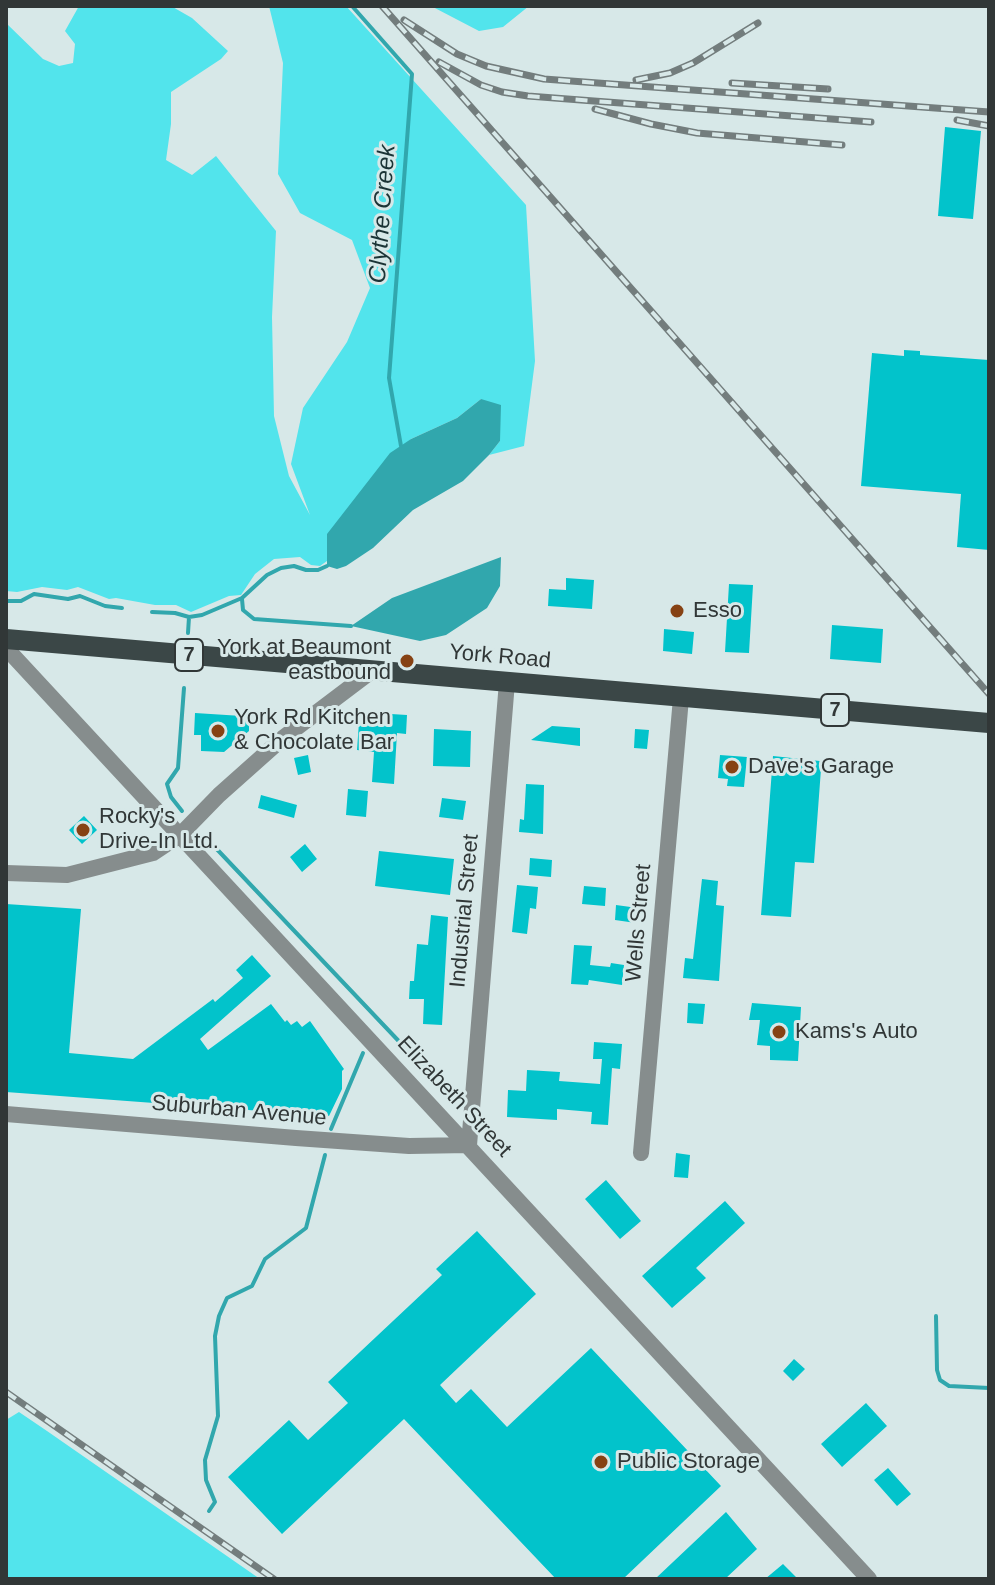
<!DOCTYPE html>
<style>
body{margin:0}
#map{position:relative;width:995px;height:1585px;overflow:hidden;background:#d7e8e8;font-family:Arial,sans-serif}
canvas{display:block}
.frame{position:absolute;inset:0;border:8px solid #313737;pointer-events:none}
</style>
<div id="map">
<canvas width="995" height="1585"></canvas>
<div class="frame"></div>
</div>
<script>
const ctx = document.querySelector('canvas').getContext('2d');
ctx.lineJoin = 'round';
function fill(path, color) { ctx.fillStyle = color; ctx.fill(path, 'evenodd'); }
const shape = rows => new Path2D(rows.map(r => 'M' + r).join(''));
function stroke(path, color, width, dash) { ctx.strokeStyle = color; ctx.lineWidth = width; ctx.lineCap = dash ? 'butt' : 'round'; ctx.setLineDash(dash || []); ctx.stroke(path); }
function write(font, color, halo, rows, align = 'center') {
  ctx.font = font + ' Arial,sans-serif'; ctx.lineWidth = 6; ctx.setLineDash([]); ctx.textBaseline = 'middle'; ctx.strokeStyle = halo; ctx.fillStyle = color; for (const [text, x, y, turn = 0] of rows) {
    ctx.save(); ctx.translate(x, y); ctx.rotate((+turn || 0) * Math.PI / 180); ctx.textAlign = isNaN(turn) ? turn : align; if (halo) ctx.strokeText(text, 0, 0); ctx.fillText(text, 0, 0); ctx.restore();
  }
}
fill(shape([
 [79,6,171,6,192,18,228,51,221,59,171,92,171,124,166,160,192,175,216,156,276,231,272,317,274,416,289,476,310,515,291,464,303,408,347,342,370,288,352,240,300,213,278,174,283,63,269,6,346,6,526,205,535,361,524,446,489,455,500,441,481,399,457,418,411,439,328,546,327,561,320,566,311,565,300,557,274,559,255,574,241,595,229,596,191,612,176,605,155,605,116,598,109,599,78,587,67,590,42,587,17,592,6,591,6,23,43,59,59,66,73,63,75,44,65,31],
 [431,6,529,6,503,27,479,31],
 [19,1412,47,1431,260,1579,6,1579,6,1420]
]), '#52e4ec');
fill(shape([
 [481,399,501,405,500,441,489,455,463,481,413,510,373,548,346,566,337,569,327,566,327,534,390,453,411,439,457,418],
 [501,557,500,586,487,608,446,635,420,641,351,626,392,598]
]), '#31a7ad');
stroke(shape([
 [352,6,412,74,389,378,401,446],
 [242,599,243,610,254,619,351,626],
 [6,601,21,601,34,594,68,599,80,596,105,606,122,608],
 [152,612,175,613,189,617,202,615,242,598,267,575,281,568,294,566,306,570,318,570,327,566],
 [188,633,189,617],
 [182,811,171,797,167,784,178,768,184,688],
 [211,843,447,1092,454,1096],
 [331,1129,363,1053],
 [936,1316,937,1370,940,1380,949,1386,989,1388],
 [209,1511,215,1502,206,1480,205,1460,218,1416,215,1336,219,1316,227,1298,252,1286,265,1259,306,1228,325,1155]
]), '#31a7ad', 4);
fill(shape([
 [945,127,981,131,973,219,938,216],
 [904,350,920,351,920,355,989,360,989,550,957,547,961,494,861,486,872,353,904,356],
 [566,578,594,580,592,609,548,606,549,589,566,590],
 [729,584,753,585,749,653,725,652],
 [832,625,883,629,881,663,830,659],
 [664,629,694,632,692,654,663,651],
 [195,713,242,716,249,723,249,731,224,752,201,751,201,735,194,735],
 [391,714,407,715,406,734,397,733,394,784,372,782,374,752,357,750,359,722,390,724],
 [552,726,580,728,580,746,531,740],
 [434,729,471,731,470,767,433,766],
 [635,729,649,730,647,749,634,748],
 [308,755,311,772,298,775,294,758],
 [720,755,747,757,744,787,727,786,728,779,718,778],
 [773,756,820,761,821,769,814,863,795,862,791,917,761,915],
 [526,784,544,785,543,834,519,832,520,819,524,820],
 [348,789,368,791,366,817,346,815],
 [261,795,297,805,294,818,258,808],
 [442,798,466,801,463,820,439,817],
 [84,816,97,830,82,844,69,830],
 [305,844,317,859,302,872,290,857],
 [379,851,454,859,450,895,375,886],
 [530,858,552,860,551,877,529,875],
 [702,879,718,881,716,905,724,906,719,981,683,978,685,958,693,959],
 [517,885,538,887,536,909,530,908,527,934,512,932],
 [584,886,606,888,605,906,582,904],
 [6,904,81,909,69,1053,133,1059,213,999,215,1002,243,978,236,970,252,955,271,976,200,1039,208,1050,271,1004,285,1022,287,1020,291,1025,297,1021,302,1027,310,1021,344,1069,342,1071,342,1089,329,1116,6,1092],
 [616,905,638,908,636,923,615,920],
 [431,915,448,917,442,1025,423,1024,424,999,409,999,410,981,414,981,417,944,428,945],
 [574,945,592,946,590,965,610,967,611,963,624,965,622,985,589,980,588,985,571,984],
 [688,1003,705,1004,703,1024,687,1023],
 [752,1003,801,1007,798,1061,770,1060,770,1046,757,1045,760,1020,749,1020],
 [594,1042,622,1044,620,1069,612,1068,608,1125,591,1124,592,1112,557,1109,557,1120,507,1117,508,1090,526,1091,527,1070,560,1072,559,1081,600,1084,602,1059,593,1059],
 [676,1153,690,1155,688,1178,674,1177],
 [606,1180,641,1221,620,1239,585,1199],
 [725,1201,745,1223,696,1268,706,1278,672,1308,642,1276],
 [477,1231,536,1294,440,1385,456,1403,471,1389,507,1427,591,1348,721,1486,623,1579,556,1579,404,1419,282,1534,228,1477,289,1420,308,1440,348,1403,328,1382,442,1275,436,1269],
 [794,1359,805,1369,793,1381,783,1371],
 [866,1403,887,1426,842,1467,821,1444],
 [888,1468,911,1494,897,1506,874,1480],
 [726,1512,757,1549,725,1579,655,1579],
 [783,1564,798,1579,765,1579]
]), '#02c3cb');
stroke(shape([
 [6,648,869,1579],
 [6,873,67,875,153,853,180,835,219,795,283,738,373,670],
 [6,1114,296,1138,409,1146,469,1145],
 [469,1145,507,682],
 [641,1153,681,698]
]), '#868d8d', 16);
stroke(shape([
 [6,639,989,723]
]), '#3b4747', 20);
const rail = shape([
 [382,6,989,694],
 [404,20,457,54,486,66,544,79,989,112],
 [439,62,481,85,502,92,528,96,871,122],
 [636,80,670,73,693,63,758,23],
 [732,83,828,89],
 [595,109,651,124,697,133,842,145],
 [957,120,989,126],
 [6,1392,274,1579]
]);
stroke(rail, '#737d7d', 7);
stroke(rail, '#d7e8e8', 4, [12]);
for (const [x, y, r, color] of [
 [677,611,8,"#864214"],
 [407,661,8,"#864214"],
 [218,731,8,"#864214"],
 [732,767,8,"#864214"],
 [83,830,8,"#864214"],
 [779,1032,8,"#864214"],
 [601,1462,8,"#864214"]
]) { const dot = new Path2D(); dot.arc(x, y, r, 0, 2 * Math.PI); ctx.fillStyle = color; ctx.fill(dot); stroke(dot, '#d7e8e8', 3); }
for (const [x, y, w] of [
 [189,655,28],
 [835,710,28]
]) { const box = new Path2D(); box.roundRect(x - w / 2, y - 16, w, 32, 6); ctx.fillStyle = '#d7e8e8'; ctx.fill(box); stroke(box, '#313737', 2); }
write('bold 20px', '#313737', null, [
 ["7",189,655],
 ["7",835,710]
]);
write('22px', '#313737', '#d7e8e8', [
 ["Esso",693,611],
 ["York at Beaumont",391,648,"right"],
 ["eastbound",391,673,"right"],
 ["York Rd Kitchen",234,718],
 ["& Chocolate Bar",234,743],
 ["Dave's Garage",748,767],
 ["Rocky's",99,817],
 ["Drive-In Ltd.",99,842],
 ["Kams's Auto",795,1032],
 ["Public Storage",617,1462]
], 'left');
write('22px', '#313737', '#d7e8e8', [
 ["York Road",500,657,5],
 ["Industrial Street",465,911,-85],
 ["Wells Street",639,923,-85],
 ["Elizabeth Street",454,1097,47],
 ["Suburban Avenue",239,1111,5]
]);
write('italic 24px', '#1b3436', '#d7e8e8', [
 ["Clythe Creek",383,214,-86]
]);
</script>
